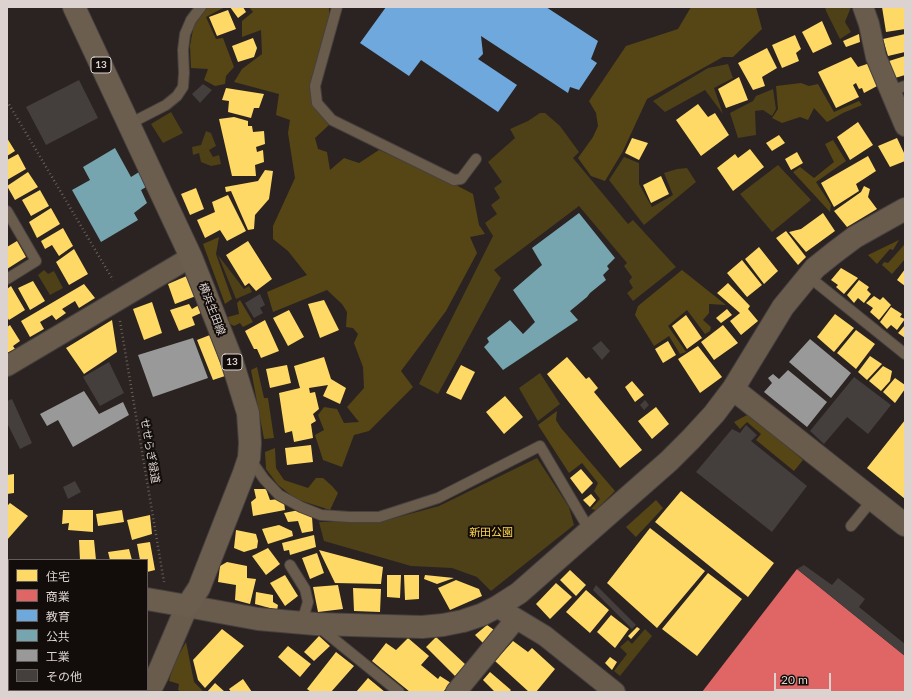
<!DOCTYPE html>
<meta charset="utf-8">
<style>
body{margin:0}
#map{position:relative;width:912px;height:699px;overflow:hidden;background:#2a2321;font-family:Lato,"Noto Sans JP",sans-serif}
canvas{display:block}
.frame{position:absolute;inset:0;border:8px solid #dcd3d0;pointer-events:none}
.legend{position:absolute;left:8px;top:559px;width:140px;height:132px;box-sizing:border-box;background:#120d0a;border:1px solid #635c59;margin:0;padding:5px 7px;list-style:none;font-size:12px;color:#dcd3d0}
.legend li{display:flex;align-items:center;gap:8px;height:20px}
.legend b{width:20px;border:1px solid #635c59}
.scale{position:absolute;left:774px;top:673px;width:57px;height:18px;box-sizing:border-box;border:2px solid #dcd3d0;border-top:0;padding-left:5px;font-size:12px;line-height:14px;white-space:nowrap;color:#dcd3d0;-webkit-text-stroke:3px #120d0a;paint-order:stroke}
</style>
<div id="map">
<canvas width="912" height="699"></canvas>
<div class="frame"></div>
<ul class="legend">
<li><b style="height:11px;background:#ffd966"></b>住宅</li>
<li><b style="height:11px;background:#e06666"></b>商業</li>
<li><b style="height:11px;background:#6fa8dc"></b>教育</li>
<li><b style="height:11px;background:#76a5af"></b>公共</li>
<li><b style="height:11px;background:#999"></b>工業</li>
<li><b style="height:11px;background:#443e3c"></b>その他</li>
</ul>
<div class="scale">20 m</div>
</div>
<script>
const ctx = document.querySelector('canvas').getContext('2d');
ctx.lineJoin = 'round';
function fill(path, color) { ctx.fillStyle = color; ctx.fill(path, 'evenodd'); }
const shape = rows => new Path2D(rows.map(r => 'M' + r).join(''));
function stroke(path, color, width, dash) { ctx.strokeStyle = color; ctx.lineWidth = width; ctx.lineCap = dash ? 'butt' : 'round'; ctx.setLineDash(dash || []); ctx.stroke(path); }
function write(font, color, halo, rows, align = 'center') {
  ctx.font = font + ' Lato,"Noto Sans JP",sans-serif'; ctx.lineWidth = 4; ctx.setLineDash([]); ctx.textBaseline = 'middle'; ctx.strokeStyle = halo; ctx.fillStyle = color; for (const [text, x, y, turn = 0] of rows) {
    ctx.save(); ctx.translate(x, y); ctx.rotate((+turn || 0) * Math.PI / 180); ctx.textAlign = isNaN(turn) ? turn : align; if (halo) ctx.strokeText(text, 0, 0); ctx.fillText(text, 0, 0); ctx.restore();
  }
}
fill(shape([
 [825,7,851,7,845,22,851,32,840,39,826,11],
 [728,64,733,78,714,88,723,114,705,90,665,112,653,101,708,68],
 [773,89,776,109,772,116,763,110,755,111,756,135,738,138,730,113,753,101,756,96],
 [171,112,183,133,163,143,151,124],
 [540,113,545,113,560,126,579,152,573,158,628,224,633,220,676,267,633,301,627,293,633,288,629,281,632,277,624,266,627,263,579,206,494,270,501,278,438,394,419,384,493,236,485,223,497,214,491,205,500,198,494,188,502,182,488,162,515,138,510,129,528,121],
 [206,131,211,133,216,146,209,150,213,157,219,155,221,164,211,166,201,162,199,153,193,155,192,147,201,145],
 [624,157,639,163,639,184,652,207,673,195,664,173,677,169,687,168,696,182,644,225,609,180],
 [778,165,811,200,772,232,740,194],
 [218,255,244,289,249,286,252,292,236,299],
 [44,270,48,274,54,271,63,288,50,295,38,275],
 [540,373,560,404,538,421,519,388],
 [537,458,569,507,574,525,491,591,477,577,452,568,411,566,324,541,319,522,380,522,439,506],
 [645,629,652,636,620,676,614,671,627,654,620,647,628,640,632,644]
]), '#4e4017');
fill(shape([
 [207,7,225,7,206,17,216,39,223,38,234,67,226,76,225,84,215,86,204,80,208,69,191,68,190,46,194,24],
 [249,7,329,7,329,19,311,85,330,124,315,138,318,149,327,152,330,170,344,158,359,163,379,150,454,184,473,194,479,225,485,234,470,237,477,253,446,311,401,371,413,387,369,431,354,435,342,467,323,460,315,435,324,430,318,415,324,407,337,409,344,423,359,422,347,407,364,388,363,367,354,343,358,334,353,328,346,327,347,312,342,304,327,290,273,312,267,292,307,275,288,251,273,239,273,226,295,178,288,133,290,120,276,115,279,94,234,82,242,69,262,54,261,30,242,37,242,21,253,12],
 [691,7,756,7,762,29,733,57,723,57,647,99,623,151,605,181,591,176,578,158,593,137,598,126,596,113,589,101,626,46,678,29],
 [801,83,809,86,818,84,834,112,859,101,862,105,843,113,827,122,814,108,808,120,800,117,782,123,772,118,778,109,776,86],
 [833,140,846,161,816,182,831,205,830,212,793,172,800,167,814,178,834,162,825,144],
 [219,237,216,254,232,299,225,304,203,244],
 [899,240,893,250,890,249,877,264,868,255],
 [904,245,905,246,905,259,892,274,882,265,884,262,888,263],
 [682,270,726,305,709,304,709,313,703,320,711,327,710,331,705,334,687,310,668,326,686,352,680,354,669,336,654,346,635,315,638,306],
 [240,300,253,322,243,327,240,323,234,326,229,323,228,317,239,314,237,303],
 [257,367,264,398,268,398,274,438,264,439,251,370],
 [557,411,556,420,561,428,615,491,596,510,591,509,600,499,594,491,598,483,582,463,569,473,538,425],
 [747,415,754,418,803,460,794,471,756,440,761,434,747,422,740,429,734,422],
 [275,448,276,468,284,480,308,488,316,478,323,478,332,486,338,493,330,510,296,499,278,485,266,469,265,452],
 [656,500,663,508,636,537,626,527],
 [186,642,194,682,203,691,202,692,181,692,178,690,179,684,169,681,174,664]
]), '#564615');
fill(shape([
 [230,7,243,7,246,12,238,18],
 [882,7,905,7,905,29,886,32],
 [228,10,236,29,217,36,209,17],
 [822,21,832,44,813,53,802,32],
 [859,34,860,42,846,47,843,41],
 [905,34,905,52,888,56,883,39],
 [795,35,801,49,796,53,799,61,782,68,772,45],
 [253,38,257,48,254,57,238,62,232,46],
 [767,48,777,68,762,77,765,86,753,90,738,63],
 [905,56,905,75,895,78,889,61],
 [851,57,858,67,870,63,879,85,864,93,862,88,859,89,856,83,853,85,859,97,836,108,818,72],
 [739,77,748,100,726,108,718,89],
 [226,88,264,94,259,108,254,108,251,118,228,112,229,101,222,100],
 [698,104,708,117,715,113,729,135,701,156,676,120],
 [234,117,248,121,248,126,252,126,253,132,264,131,265,144,256,147,257,152,263,150,264,162,255,165,256,176,232,176,219,119],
 [858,122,873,145,850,160,837,137],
 [779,135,785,143,772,151,766,143],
 [7,138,15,151,7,156],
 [632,138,648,143,639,160,625,153],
 [897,138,905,155,905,161,890,167,878,146],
 [750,149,764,167,733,191,717,168,735,154,738,158],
 [797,152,803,163,791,170,785,159],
 [18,154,26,169,7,180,7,160],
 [868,156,876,171,856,184,859,191,834,207,821,183],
 [265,170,273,171,269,199,255,215,254,229,248,230,231,191,226,192,225,187,258,181],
 [28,172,38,187,15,200,7,186],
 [661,176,669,194,651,203,643,185],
 [864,186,870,189,868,197,877,209,847,227,834,211,861,192],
 [196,188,204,209,190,215,181,194],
 [40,190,49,206,31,216,22,200],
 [228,195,246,231,227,241,220,230,205,238,197,220,215,212,212,202],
 [51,208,60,224,37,238,29,222],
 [823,213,835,231,806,252,789,232,801,229],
 [63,228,73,246,59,256,52,245,45,249,41,241],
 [786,231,806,257,798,265,776,238],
 [17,241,26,257,7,269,7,247],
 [248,241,272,279,256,291,249,283,245,286,226,255],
 [759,247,778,271,764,284,745,259],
 [74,249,88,274,69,285,56,262],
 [742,260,762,285,747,297,727,273],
 [841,268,858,278,844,294,836,287,838,285,831,280],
 [905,269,905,286,897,280],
 [189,275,196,296,175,304,168,284],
 [859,280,869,287,867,290,871,294,864,303,858,298,854,303,847,295],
 [33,281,45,301,30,310,18,288],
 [728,283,750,306,748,309,758,321,741,335,730,321,740,313,717,293],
 [84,284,95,298,79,308,75,301,62,309,66,313,56,320,52,315,40,322,44,329,30,337,21,321],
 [11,286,25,310,9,320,7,317,7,289],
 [874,296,880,300,883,297,891,305,879,320,870,312,873,308,866,303],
 [324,300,339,330,320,338,308,304],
 [152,302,162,333,144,340,133,309],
 [189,304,192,309,199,305,201,313,192,317,195,325,179,331,170,310],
 [891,307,902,314,900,317,905,319,897,330,891,325,887,329,880,322],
 [727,309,732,315,721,323,716,318],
 [289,310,304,337,288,346,273,318],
 [835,314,854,328,834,352,817,337],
 [686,315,702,338,687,349,672,326],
 [112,320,117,352,84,374,66,348],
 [265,320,279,351,261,358,257,349,254,349,245,331],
 [10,325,20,341,13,346,15,349,7,353,7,327],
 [723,325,738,343,714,360,701,342],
 [905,325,905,338,898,333],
 [856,330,875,344,856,369,837,353],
 [210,335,225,376,213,380,197,340],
 [668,341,676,355,663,363,655,349],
 [698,346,722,377,700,393,678,359],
 [870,356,882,364,867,380,858,372],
 [324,357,331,379,346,388,340,404,323,396,328,385,309,388,310,393,315,392,319,409,313,414,316,421,311,424,313,438,294,442,292,431,285,433,279,393,300,388,294,366],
 [567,357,586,379,589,377,598,388,594,392,642,450,620,468,547,374],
 [287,365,291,383,270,388,266,369],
 [461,365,475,372,461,400,446,393],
 [883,366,892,371,890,381,881,391,869,381],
 [895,378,905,385,905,389,895,403,883,392],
 [632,381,644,395,635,402,625,387],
 [505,396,523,417,504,434,486,412],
 [656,407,669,424,652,439,638,421],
 [905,420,905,499,867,468],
 [311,445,313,462,287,465,285,448],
 [581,469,593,483,582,494,570,478],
 [14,474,14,493,7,494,7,475],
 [254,489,266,489,270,500,279,499,284,502,285,510,253,516,251,502,256,498],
 [681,491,774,563,748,597,655,522],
 [591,494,596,500,590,507,583,500],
 [10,503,28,516,7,540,7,506],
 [63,510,93,510,93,532,68,530,69,523,62,524],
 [122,510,124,522,98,526,96,514],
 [299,510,312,517,313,531,302,533,298,521,288,522,284,513],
 [150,515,152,534,132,540,127,520],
 [279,525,292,531,293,536,268,544,262,529],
 [650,528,705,571,657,628,607,583],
 [236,530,256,534,258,541,257,548,244,552,234,548],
 [314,535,316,547,290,555,289,550,284,551,282,543],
 [79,540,94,540,96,560,80,560],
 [150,542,155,570,147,572,147,560,140,560,137,544],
 [268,548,280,564,266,575,252,556],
 [129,549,132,560,110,560,108,552],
 [319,550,383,567,381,584,335,583],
 [317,553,324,573,310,579,302,558],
 [227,562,247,566,247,578,256,579,250,604,235,600,236,585,218,582,220,566],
 [570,570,586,585,576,596,560,580],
 [708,573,742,599,697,656,662,629],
 [285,575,298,596,285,606,270,583],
 [387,575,401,575,400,598,387,597],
 [404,575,419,575,419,599,405,600],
 [425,575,454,578,437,584,424,579],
 [456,580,479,589,482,596,450,610,438,588],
 [556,583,572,597,550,619,536,604],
 [338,585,343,609,318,612,313,587],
 [353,588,381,589,380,612,354,611],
 [586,590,609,610,590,633,566,612],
 [256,592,273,595,273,602,278,605,277,610,255,604],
 [611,615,629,629,615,648,597,632],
 [487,625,497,632,485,645,475,635],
 [637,627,640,629,631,639,628,636],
 [222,629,244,646,205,688,198,680,193,660],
 [319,636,330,646,314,661,304,652],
 [436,637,466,665,455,676,426,647],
 [408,638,429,656,421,665,438,679,440,676,451,683,443,692,410,692,372,661,386,643,396,650],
 [513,641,528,652,532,648,555,669,536,692,529,692,495,661],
 [288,646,311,664,300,677,278,657],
 [336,652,354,666,331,692,311,692,307,689],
 [610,657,617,662,612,670,605,663],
 [490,672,511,690,509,692,495,692,483,680],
 [368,678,385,692,356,692],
 [243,679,252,692,231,692,229,689],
 [215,683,225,692,207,692],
 [16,690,58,690,60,692,14,692]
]), '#ffd966');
fill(shape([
 [797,569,905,656,905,692,702,692]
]), '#e06666');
fill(shape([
 [386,7,546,7,598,41,591,59,597,63,579,90,570,87,568,93,481,36,483,54,478,59,517,85,498,112,421,60,409,76,360,43]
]), '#6fa8dc');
fill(shape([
 [115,148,131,177,139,172,146,187,141,190,147,203,134,213,138,220,101,242,72,190,90,180,83,167],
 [579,213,615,258,607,266,609,269,603,275,606,280,590,293,587,297,570,311,578,320,503,370,484,347,489,342,487,338,510,320,523,334,535,322,513,290,542,265,532,248]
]), '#76a5af');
fill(shape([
 [193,338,208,378,153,397,138,355],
 [810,339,851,373,831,398,789,362],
 [788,370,827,402,807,427,764,392,772,383,768,378,773,374,779,379],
 [84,391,99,414,123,402,129,415,73,447,58,420,47,426,40,414]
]), '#999');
fill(shape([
 [79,80,98,118,46,145,26,107],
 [203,84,212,90,200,103,192,94],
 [260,294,265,305,260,308,263,313,254,318,245,303],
 [601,341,610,351,602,360,592,348],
 [109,362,124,393,100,406,83,377],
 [854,377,891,405,868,434,847,417,824,444,810,431],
 [12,399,32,443,20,449,7,423,7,401],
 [645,400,649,405,644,410,640,405],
 [746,425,757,435,751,441,807,486,772,532,696,472,732,429,740,433],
 [75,481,81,492,68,499,63,487],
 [804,565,832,585,838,578,865,599,859,607,905,644,905,656,797,569],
 [596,585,636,625,632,629,593,590]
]), '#443e3c');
const service = shape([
 [337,7,315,86,317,103,332,120,454,180,461,179,476,159],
 [890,91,905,86],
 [129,124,166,105,177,96,183,87,184,73,183,50,185,34,191,20,201,7],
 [7,211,36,261,7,279],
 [808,276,905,354],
 [250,459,264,479,279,495,301,507,321,515,350,517,379,517,438,498,540,446,590,531],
 [851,526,873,499],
 [290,565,305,589,308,602,302,622],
 [319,627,399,692]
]);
const minor = shape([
 [863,7,869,24,876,57,905,126],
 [7,366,191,257],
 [497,607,545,636,615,692],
 [7,643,9,640],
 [456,692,516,619]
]);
const tertiary = shape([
 [733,389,905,525],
 [7,594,9,596],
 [119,690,121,692],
 [149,692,158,674,187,606,258,619,316,624,422,627,443,625,463,621,481,615,497,607,519,593,669,461,691,439,714,414,733,389,783,307,815,268,835,252,855,237,905,209]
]);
const primary = shape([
 [74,7,191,257,231,358,248,413,250,443,249,458,244,473,199,588,187,606,147,599],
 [7,576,9,576]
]);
stroke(service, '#46403e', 12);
stroke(minor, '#46403e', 22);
stroke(tertiary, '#46403e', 24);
stroke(primary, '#46403e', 24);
stroke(shape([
 [7,101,113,280],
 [120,321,164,582]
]), '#6a6057', 2.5, [1, 3]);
stroke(service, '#6a5c4d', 10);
stroke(minor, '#6a5c4d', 20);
stroke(tertiary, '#6a5c4d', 22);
stroke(primary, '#6b5e4f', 22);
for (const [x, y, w] of [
 [101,65,20],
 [232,362,20]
]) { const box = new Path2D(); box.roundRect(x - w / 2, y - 8, w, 16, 3); ctx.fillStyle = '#120d0a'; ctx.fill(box); stroke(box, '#dcd3d0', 1); }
write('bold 10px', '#dcd3d0', null, [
 ["13",101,65],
 ["13",232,362]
]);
write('11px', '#dcd3d0', '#120d0a', [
 ["横浜生田線",212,309,69],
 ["せせらぎ緑道",150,451,80]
]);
write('11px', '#ffd548', '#120d0a', [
 ["新田公園",491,532]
]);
</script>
